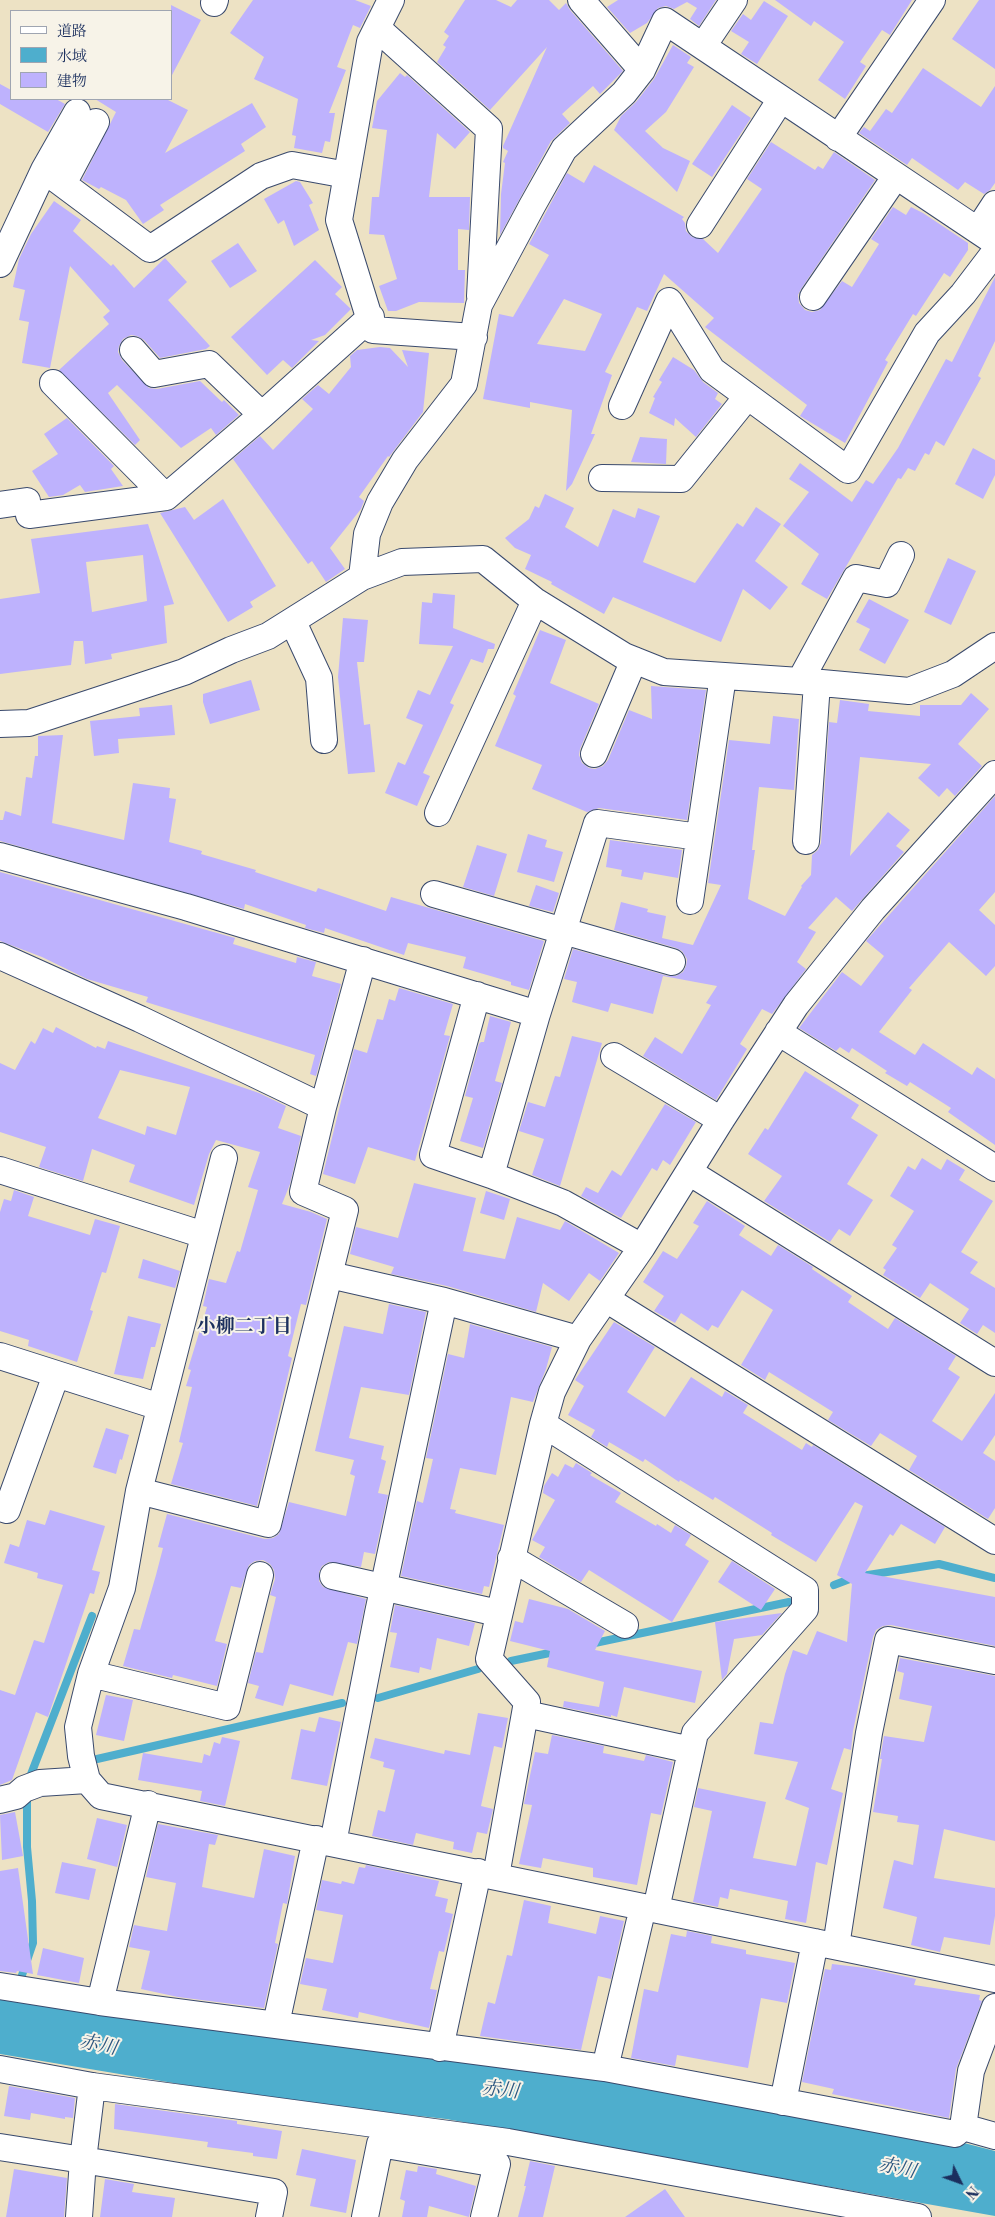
<!DOCTYPE html>
<meta charset="utf-8">
<style>
body{margin:0}
#map{position:relative;width:995px;height:2217px;overflow:hidden;background:#ede2c4;font-family:"Libre Bodoni","Noto Serif JP",serif}
canvas{display:block}
.legend{position:absolute;left:10px;top:10px;width:162px;height:90px;box-sizing:border-box;background:#f7f3e8;border:1px solid #9fa5b1;margin:0;padding:6px 9px;list-style:none;font-size:15px;color:#1b2f5e}
.legend li{display:flex;align-items:center;gap:10px;height:25px}
.legend b{width:25px;border:1px solid #9fa5b1}
.north{position:absolute;left:935px;top:2157px;width:50px;height:50px;-webkit-text-stroke:4px #f7f3e8;paint-order:stroke;rotate:132deg;font-size:14px;font-weight:700;line-height:20px;text-align:center;color:#1b2f5e}
.north::after{content:'';display:block;margin:auto;width:18px;height:22px;background:#1b2f5e;clip-path:polygon(50% 0,100% 100%,50% 72%,0 100%)}
</style>
<div id="map">
<canvas width="995" height="2217"></canvas>
<ul class="legend">
<li><b style="height:6px;background:#fff"></b>道路</li>
<li><b style="height:14px;background:#4eaecd"></b>水域</li>
<li><b style="height:14px;background:#beb2fd"></b>建物</li>
</ul>
<div class="north">N</div>
</div>
<script>
const ctx = document.querySelector('canvas').getContext('2d');
ctx.lineJoin = 'round';
function fill(path, color) { ctx.fillStyle = color; ctx.fill(path, 'evenodd'); }
const shape = rows => new Path2D(rows.map(r => 'M' + r).join(''));
function stroke(path, color, width, dash) { ctx.strokeStyle = color; ctx.lineWidth = width; ctx.lineCap = dash ? 'butt' : 'round'; ctx.setLineDash(dash || []); ctx.stroke(path); }
function write(font, color, halo, rows, align = 'center') {
  ctx.font = font + ' "Libre Bodoni","Noto Serif JP",serif'; ctx.lineWidth = 4; ctx.setLineDash([]); ctx.textBaseline = 'middle'; ctx.strokeStyle = halo; ctx.fillStyle = color; for (const [text, x, y, turn = 0] of rows) {
    ctx.save(); ctx.translate(x, y); ctx.rotate((+turn || 0) * Math.PI / 180); ctx.textAlign = isNaN(turn) ? turn : align; if (halo) ctx.strokeText(text, 0, 0); ctx.fillText(text, 0, 0); ctx.restore();
  }
}
fill(shape([
 [0,1995,612,2079,964,2143,995,2151,995,2216,446,2119,275,2100,0,2054]
]), '#4eaecd');
stroke(shape([
 [834,1585,855,1577,939,1564,995,1578],
 [590,1644,789,1602],
 [511,1661,559,1651],
 [378,1698,478,1669],
 [97,1759,342,1703],
 [28,1782,92,1616],
 [20,1981,33,1943,32,1901,27,1847,27,1796]
]), '#4eaecd', 8);
fill(shape([
 [253,0,355,0,371,6,360,28,353,25,337,67,346,70,329,113,335,113,330,142,325,141,322,153,294,148,296,136,292,135,298,99,254,79,264,57,230,33],
 [465,0,496,0,511,7,517,0,549,0,559,10,566,3,570,10,623,71,600,94,593,86,562,114,570,123,551,141,500,235,501,194,505,163,503,162,508,151,503,148,503,146,547,47,490,110,437,62,446,47,443,45,449,36,444,32],
 [618,0,716,0,699,26,690,19,697,8,687,2,674,9,666,6,658,8,647,23,630,33,607,7],
 [775,0,912,0,890,35,882,30,860,62,866,66,845,99,818,80,844,42,814,21,811,26],
 [979,0,995,0,995,69,952,39],
 [764,1,788,16,757,64,741,54,749,42,731,31,743,14,751,20],
 [171,5,201,20,171,77],
 [673,45,691,57,687,63,694,67,666,112,645,131,663,148,690,161,677,192,614,130,621,116,636,102,654,79],
 [923,68,981,107,995,86,995,183,990,190,984,194,965,182,958,190,912,158,907,165,859,133,864,127,870,131,886,109,892,113],
 [400,73,405,77,407,75,470,132,455,149,437,133,429,197,470,197,469,230,458,229,458,270,465,270,464,303,419,302,396,311,388,311,379,286,397,279,384,235,369,234,372,197,379,197,387,130,372,128,377,101],
 [0,84,11,90,11,99,56,99,65,104,48,132,0,104],
 [95,99,166,99,188,110,165,153,252,103,266,127,241,144,245,151,160,205,164,210,143,224,126,200,101,187,99,189,82,180,116,112],
 [732,105,751,118,712,177,692,164],
 [771,142,815,170,818,166,823,169,834,152,875,180,801,289,798,295,799,303,805,310,812,312,820,310,842,281,852,287,879,244,871,239,893,207,906,215,911,207,923,213,968,243,968,250,950,277,944,273,916,316,913,314,885,360,888,362,845,443,800,416,807,405,705,327,714,318,664,274,647,311,637,307,605,372,612,375,591,434,595,434,572,484,566,491,572,410,530,402,530,408,483,399,499,314,513,317,549,255,529,244,567,173,584,183,594,165,684,217,682,219,685,223,686,231,692,237,703,239,718,253,762,189,747,179],
 [564,299,602,314,585,351,537,344],
 [296,181,300,182,313,203,309,205,319,230,294,246,284,220,278,224,264,199],
 [54,201,81,220,73,231,111,266,113,264,134,288,165,258,187,282,168,300,210,346,206,349,160,358,144,340,137,336,131,335,123,339,119,346,118,352,122,360,149,388,157,389,200,381,222,402,224,400,239,415,216,435,211,428,181,448,117,385,108,393,140,440,135,445,59,370,109,324,103,317,110,311,70,266,50,368,22,363,29,322,19,320,25,290,13,287,19,259,31,234],
 [238,243,257,271,230,288,211,261],
 [315,260,342,287,335,294,351,309,325,335,311,340,319,341,292,368,283,360,267,375,231,337],
 [995,277,995,341,978,376,981,378,944,446,936,441,929,455,925,453,915,471,908,468,901,479,898,478,827,599,801,584,819,554,783,526,809,492,789,479,800,463,852,502,866,480,873,484,898,448,946,359,952,362],
 [380,347,390,348,408,367,402,350,429,353,423,412,389,457,388,456,359,497,364,501,361,509,330,548,345,569,326,582,312,561,308,564,233,459,260,436,273,450,313,409,302,399,318,385,329,394,351,367,350,356,357,350],
 [673,357,694,370,703,382,718,393,715,399,722,404,696,437,675,418,674,426,649,413,655,398,653,397,662,382,659,380],
 [67,418,114,466,111,469,123,486,85,492,80,485,63,495,49,497,32,471,58,454,44,434],
 [640,437,667,439,666,464,631,462],
 [973,448,995,460,995,475,983,499,955,484],
 [545,494,574,508,565,527,598,547,613,509,635,518,638,508,660,516,643,562,695,583,737,523,743,527,756,507,781,524,755,561,788,587,770,610,743,589,721,642,613,597,604,614,551,584,552,582,525,569,531,555,515,548,505,538,529,519,535,506,539,508],
 [223,499,276,586,250,602,253,607,228,622,160,513,185,507,194,520],
 [148,524,174,604,164,606,167,643,111,654,112,659,85,664,83,641,74,641,71,665,0,674,0,599,40,593,31,539],
 [143,555,147,601,92,612,86,562],
 [948,558,976,571,951,625,924,612],
 [433,593,455,595,453,628,495,644,494,649,488,649,483,663,471,659,450,703,454,705,423,773,430,776,417,806,385,793,398,762,405,765,423,725,406,718,418,690,430,695,453,646,419,644,422,602,432,603],
 [869,599,909,620,885,664,859,650,870,629,856,622],
 [343,618,368,620,364,662,357,662,364,725,370,724,375,772,348,774,338,677],
 [540,630,566,640,550,683,599,704,580,749,579,755,582,763,589,768,595,769,603,766,608,760,629,710,652,719,651,686,706,690,687,820,599,808,587,812,532,789,542,765,495,746,516,696,513,694],
 [251,680,260,710,210,724,203,702,203,694],
 [971,693,989,709,958,744,982,766,955,796,947,788,939,797,918,778,931,764,860,757,850,856,888,812,910,830,896,846,904,852,852,911,836,897,808,928,816,932,797,962,806,969,772,1014,762,1009,740,1044,747,1049,716,1100,643,1056,655,1037,682,1054,711,1005,706,1003,717,986,663,976,653,1014,611,1003,608,1012,572,1002,577,982,564,979,573,949,668,976,676,976,683,972,686,966,687,959,682,951,676,948,614,930,621,902,648,909,647,912,666,916,662,938,693,945,721,885,708,883,729,740,770,744,773,716,799,719,794,790,759,787,752,850,755,850,748,899,785,916,802,887,801,886,811,875,812,855,818,850,821,843,829,722,837,723,840,700,869,704,868,711,920,716,920,705,961,705],
 [172,705,175,735,118,739,119,753,94,756,90,721,140,716,139,708],
 [63,735,52,823,124,840,133,783,170,788,169,798,176,799,169,842,202,851,201,854,256,870,255,872,316,892,318,888,386,911,391,897,544,941,529,990,511,985,511,982,463,968,466,957,408,943,404,955,325,928,324,933,305,928,306,925,245,904,244,909,0,841,0,820,3,820,5,811,21,816,26,777,32,778,35,756,38,756,38,736],
 [995,796,995,892,979,910,995,925,995,966,986,976,949,942,909,988,912,990,879,1032,915,1055,923,1043,972,1075,977,1067,995,1079,995,1145,948,1112,951,1108,910,1082,907,1086,885,1073,887,1071,852,1048,849,1053,840,1047,836,1051,799,1028,842,972,861,986,884,956,866,941],
 [528,834,547,840,545,847,563,852,554,882,517,872],
 [610,840,682,850,678,878,644,872,642,880,621,876,622,870,606,867],
 [477,845,507,854,494,896,463,887],
 [0,872,235,938,233,944,296,963,297,957,316,962,312,976,341,984,316,1076,310,1074,315,1055,146,1002,148,997,87,979,42,957,0,941],
 [536,885,559,893,553,912,529,906],
 [399,988,453,1004,444,1035,450,1036,415,1161,368,1147,355,1184,323,1174,354,1049,367,1053,377,1019,383,1020,389,999,395,1001],
 [490,1016,511,1022,495,1081,502,1083,483,1148,460,1141,473,1098,465,1096,479,1044,481,1042,484,1042],
 [56,1027,96,1048,97,1046,105,1049,108,1041,259,1093,286,1106,278,1128,301,1136,290,1184,282,1204,311,1212,327,1219,306,1305,301,1304,288,1356,292,1358,257,1506,171,1484,183,1443,179,1442,192,1387,186,1386,191,1370,188,1369,207,1307,203,1306,209,1279,226,1283,237,1251,240,1252,258,1190,248,1187,260,1152,216,1140,209,1154,194,1205,129,1182,135,1165,92,1149,83,1181,39,1167,46,1147,0,1132,0,1063,15,1070,31,1041,35,1044,43,1028,53,1033],
 [120,1070,190,1087,176,1135,147,1126,145,1135,98,1118],
 [572,1036,602,1043,560,1186,532,1175,544,1139,519,1131,528,1102,545,1107,555,1076,560,1077],
 [805,1071,859,1105,851,1118,878,1135,847,1184,873,1200,850,1236,839,1229,830,1242,764,1201,782,1176,748,1154,765,1128,768,1130],
 [665,1104,696,1122,670,1165,663,1160,657,1171,652,1168,621,1218,581,1196,586,1187,598,1193,612,1170,621,1176],
 [922,1158,941,1170,947,1159,965,1170,959,1180,993,1201,961,1252,978,1262,970,1273,995,1288,995,1333,983,1325,977,1334,960,1323,969,1309,930,1283,920,1298,883,1275,886,1270,883,1268,897,1248,892,1245,914,1211,890,1196,908,1166,915,1170],
 [414,1183,476,1198,463,1251,505,1259,517,1217,560,1230,565,1221,619,1253,600,1281,589,1273,569,1301,543,1283,536,1312,447,1286,391,1274,394,1267,350,1254,356,1227,398,1238],
 [14,1190,34,1197,28,1216,90,1235,95,1219,120,1226,106,1273,102,1272,90,1310,93,1311,77,1362,28,1346,29,1340,0,1331,0,1212,4,1199,11,1201],
 [486,1191,510,1199,504,1220,480,1213],
 [707,1201,745,1226,739,1235,771,1256,778,1245,813,1267,812,1269,852,1296,848,1302,888,1329,895,1318,956,1356,948,1369,960,1377,932,1421,962,1441,995,1393,995,1435,983,1453,995,1461,995,1508,988,1519,909,1470,917,1456,880,1433,871,1446,828,1420,833,1412,769,1372,765,1380,741,1365,773,1310,742,1290,718,1328,712,1325,708,1331,681,1313,675,1323,654,1311,664,1296,643,1282,663,1251,677,1259,699,1226,693,1223],
 [143,1259,180,1271,175,1288,138,1278],
 [389,1304,426,1312,409,1395,361,1387,349,1438,384,1446,381,1459,386,1461,378,1493,388,1495,375,1554,364,1552,361,1567,329,1562,322,1566,319,1572,319,1581,323,1587,366,1599,357,1644,348,1642,333,1696,290,1684,283,1706,255,1698,259,1686,248,1683,256,1652,263,1653,276,1597,270,1595,275,1579,274,1570,270,1564,263,1560,255,1561,249,1565,241,1588,231,1586,215,1641,227,1644,217,1686,173,1675,172,1678,123,1666,134,1629,140,1630,156,1575,163,1548,158,1547,167,1514,265,1539,273,1538,279,1534,289,1502,346,1516,355,1476,350,1474,354,1460,315,1451,344,1326,383,1334],
 [128,1316,161,1324,155,1347,151,1347,143,1379,114,1374],
 [614,1322,655,1347,627,1392,665,1417,691,1377,722,1397,725,1391,748,1405,743,1413,802,1450,806,1443,812,1447,813,1445,945,1527,935,1544,901,1524,893,1536,890,1534,865,1573,995,1597,995,1646,891,1625,883,1626,876,1630,873,1637,853,1731,851,1750,844,1748,831,1789,843,1793,827,1865,816,1862,806,1923,785,1919,788,1901,730,1889,728,1899,720,1897,718,1907,693,1902,712,1811,694,1807,698,1788,766,1802,753,1858,796,1866,809,1808,785,1799,798,1762,754,1754,760,1722,773,1724,785,1674,793,1650,807,1655,817,1631,847,1642,852,1584,837,1575,863,1506,855,1502,816,1562,771,1535,772,1533,715,1497,713,1500,680,1480,679,1482,645,1459,643,1462,609,1442,607,1447,591,1437,595,1430,568,1415,584,1386,575,1380],
 [470,1324,552,1347,546,1369,533,1402,511,1397,496,1475,460,1468,450,1509,456,1510,455,1513,504,1525,489,1587,484,1586,482,1594,401,1576,417,1501,423,1503,433,1459,426,1458,448,1354,464,1358],
 [106,1428,129,1435,122,1460,120,1459,116,1474,93,1467],
 [576,1463,592,1473,590,1475,621,1493,615,1502,656,1526,657,1524,671,1533,675,1525,691,1535,685,1545,709,1561,672,1622,589,1570,581,1582,539,1557,545,1547,532,1540,555,1500,543,1493,544,1486,552,1473,558,1477,565,1464,573,1468],
 [50,1510,105,1526,92,1570,100,1572,94,1594,90,1593,48,1717,36,1712,12,1780,0,1785,0,1690,15,1695,34,1640,44,1643,63,1585,37,1578,38,1573,4,1563,10,1544,19,1547,27,1520,45,1525],
 [732,1561,775,1589,761,1610,718,1582],
 [529,1599,568,1609,605,1631,595,1650,702,1671,695,1703,624,1687,617,1717,611,1715,611,1717,563,1707,564,1701,599,1707,604,1682,547,1667,550,1651,510,1641,515,1621,523,1623],
 [395,1605,475,1623,469,1646,437,1638,431,1670,420,1667,419,1673,390,1667,397,1633,390,1632],
 [782,1613,762,1635,734,1639,727,1674,722,1680,715,1622],
 [900,1658,995,1676,995,1841,944,1829,934,1878,995,1888,995,1916,990,1945,944,1937,940,1952,911,1945,917,1917,883,1908,894,1860,913,1865,919,1825,897,1822,898,1816,873,1812,882,1759,880,1759,884,1736,924,1742,932,1706,899,1699,904,1673,897,1671],
 [106,1695,133,1700,124,1741,96,1735],
 [478,1713,508,1718,502,1748,494,1746,481,1806,493,1809,487,1834,477,1832,472,1853,453,1849,454,1842,416,1833,413,1845,372,1836,378,1810,385,1812,395,1770,383,1767,384,1762,370,1758,375,1738,444,1754,445,1750,470,1755],
 [319,1717,341,1722,327,1786,291,1779,301,1729,315,1732],
 [552,1735,604,1746,603,1753,644,1761,646,1755,673,1762,661,1815,651,1813,637,1885,593,1877,593,1868,543,1858,541,1868,519,1864,532,1805,524,1804,535,1752,548,1754],
 [222,1737,240,1741,225,1806,200,1801,202,1791,138,1780,143,1753,202,1763,204,1754,210,1756,214,1742,220,1744],
 [15,1812,23,1856,2,1860,0,1815],
 [97,1818,127,1825,117,1867,87,1859],
 [158,1824,218,1835,215,1845,209,1844,202,1887,254,1898,264,1849,295,1856,287,1904,283,1903,275,1943,278,1944,264,2008,178,1997,141,1989,150,1951,129,1947,134,1925,167,1931,176,1883,146,1877],
 [62,1862,96,1869,89,1900,55,1893],
 [366,1865,439,1881,435,1896,448,1899,445,1912,453,1914,444,1952,439,1951,430,1989,437,1990,429,2028,359,2012,358,2018,322,2010,327,1989,300,1984,306,1958,333,1963,343,1915,316,1910,322,1880,341,1884,342,1881,354,1884,359,1867,365,1868],
 [18,1868,29,1946,33,1974,17,1971,16,1973,0,1971,0,1871],
 [524,1900,551,1906,548,1923,596,1934,600,1916,624,1921,611,1979,598,1976,581,2050,480,2036,488,2002,495,2004,507,1955,512,1956],
 [687,1931,712,1936,711,1943,746,1950,746,1954,795,1963,787,2003,761,1998,748,2068,677,2055,675,2066,631,2058,644,1989,658,1992,671,1934,686,1937],
 [43,1948,84,1958,79,1983,37,1975],
 [832,1964,866,1968,916,1979,914,1985,980,1995,979,2000,982,2001,956,2069,949,2118,832,2094,834,2089,802,2082,825,1969,831,1970],
 [9,2086,75,2098,73,2118,65,2117,65,2119,31,2113,30,2120,4,2116],
 [115,2104,237,2121,237,2124,282,2131,277,2159,253,2156,253,2153,207,2147,208,2142,114,2129],
 [302,2149,356,2160,346,2213,310,2206,316,2179,296,2175],
 [530,2161,555,2166,543,2217,518,2217,526,2186,524,2186],
 [418,2166,437,2169,436,2174,476,2186,469,2217,429,2206,427,2217,402,2217,405,2201,400,2199,406,2170,417,2172],
 [14,2169,67,2178,64,2217,6,2217],
 [105,2179,134,2184,132,2192,175,2198,172,2217,100,2217],
 [665,2189,685,2217,625,2217]
]), '#beb2fd');
const minor = shape([
 [391,0,370,42,339,220,373,330,474,337],
 [581,0,642,70],
 [214,3,215,0],
 [377,28,489,129,480,296],
 [703,46,734,0],
 [838,138,932,0],
 [44,170,77,112],
 [63,184,96,122],
 [700,225,781,99],
 [978,230,995,204],
 [0,264,44,170,150,249,261,176,292,165,347,175],
 [813,297,896,176],
 [133,350,154,374,209,364,262,415],
 [53,383,166,497],
 [622,406,669,301,712,370,848,470,927,333,963,294,995,252],
 [602,478,681,479,747,397],
 [0,505,27,501,29,515,166,497,262,415,371,317],
 [362,577,367,534,380,502,405,460,464,384,479,305,532,206,564,149,624,93,642,70,665,21,995,242],
 [293,622,319,678,324,740],
 [800,681,856,578,887,584,901,555],
 [0,724,29,723,184,672,231,650,268,636,362,577,402,562,483,559,535,601,624,656,664,672,800,681,909,691,953,674,995,646],
 [594,754,634,660],
 [438,813,535,601],
 [806,841,817,683],
 [0,856,186,907,537,1014],
 [434,894,672,962],
 [690,901,723,676],
 [0,956,140,1019,323,1107],
 [477,995,433,1155,491,1175,563,1203,642,1247],
 [778,1032,995,1168],
 [614,1056,721,1120],
 [224,1158,139,1491,122,1588,91,1674,78,1727,81,1756,87,1780,101,1796,995,1979],
 [0,1170,204,1235],
 [689,1172,995,1363],
 [491,1175,537,1014,597,823,699,837],
 [330,1275,444,1301,578,1339],
 [606,1299,995,1541],
 [0,1356,160,1407],
 [543,1424,805,1590,805,1609,695,1733,656,1909],
 [139,1491,268,1524,345,1210,303,1192,323,1107,363,960],
 [0,1508,7,1510,56,1375],
 [511,1558,625,1625],
 [333,1576,498,1613],
 [91,1674,227,1707,260,1575],
 [526,1714,691,1750],
 [0,1800,16,1796,24,1789,40,1783,87,1780],
 [333,1843,378,1613,444,1301],
 [496,1876,527,1702,489,1659,543,1424,552,1392,578,1339,642,1247,721,1120,796,1005,873,909,995,774],
 [836,1946,869,1733,888,1640,995,1661],
 [0,1986,100,2002,605,2068,955,2134,963,2127,995,2136],
 [100,2002,148,1804],
 [276,2024,316,1839],
 [440,2048,478,1872],
 [605,2068,643,1907],
 [0,2069,92,2086,508,2142,918,2217],
 [783,2102,815,1942],
 [963,2127,971,2071,995,2007],
 [0,2147,83,2160,92,2086],
 [79,2217,83,2160,274,2192,269,2217],
 [365,2217,380,2144,497,2164,484,2217]
]);
stroke(minor, '#3a4a6d', 28);
stroke(minor, '#fff', 26);
write('bold 19px', '#1b2f5e', '#f7f3e8', [
 ["小柳二丁目",244,1327]
]);
write('italic 19px', '#2a557f', '#f7f3e8', [
 ["赤川",98,2046,11],
 ["赤川",500,2091,6],
 ["赤川",897,2169,12]
]);
</script>
